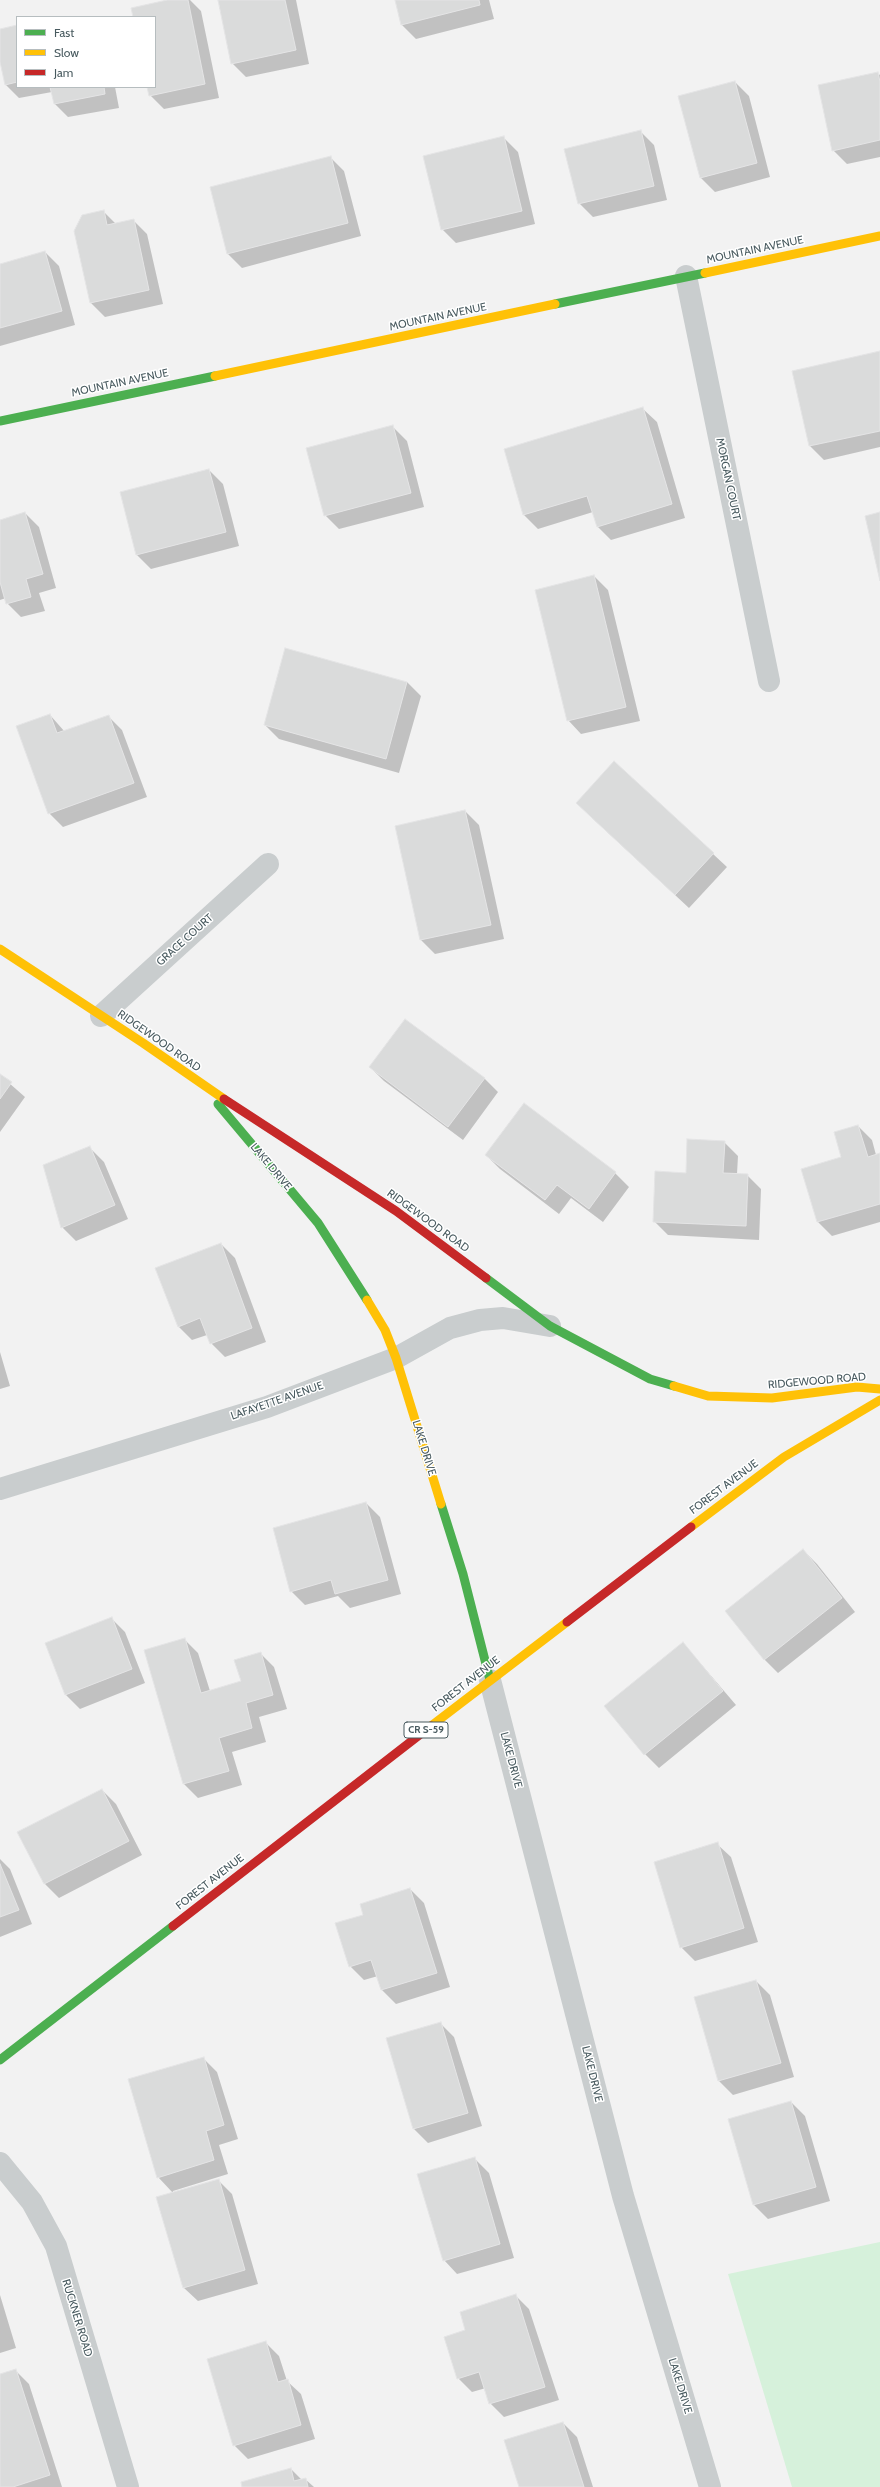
<!DOCTYPE html>
<style>
body{margin:0}
#map{position:relative;width:880px;height:2487px;overflow:hidden;background:#f2f2f2;font-family:Cabin,sans-serif}
canvas{display:block}
.legend{position:absolute;left:16px;top:16px;width:140px;height:72px;box-sizing:border-box;background:#fff;border:1px solid #b6bdbf;margin:0;padding:5px 7px;list-style:none;font-size:12px;color:#485a5f}
.legend li{display:flex;align-items:center;gap:8px;height:20px}
.legend b{width:20px;border:1px solid #b6bdbf}
</style>
<div id="map">
<canvas width="880" height="2487"></canvas>
<ul class="legend">
<li><b style="height:5px;background:#4caf50"></b>Fast</li>
<li><b style="height:5px;background:#ffc107"></b>Slow</li>
<li><b style="height:5px;background:#c62828"></b>Jam</li>
</ul>
</div>
<script>
const ctx = document.querySelector('canvas').getContext('2d');
ctx.lineJoin = 'round';
function fill(path, color) { ctx.fillStyle = color; ctx.fill(path, 'evenodd'); }
const shape = rows => new Path2D(rows.map(r => 'M' + r).join(''));
function stroke(path, color, width, dash) { ctx.strokeStyle = color; ctx.lineWidth = width; ctx.lineCap = dash ? 'butt' : 'round'; ctx.setLineDash(dash || []); ctx.stroke(path); }
function write(font, color, halo, rows, align = 'center') {
  ctx.font = font + ' Cabin,sans-serif'; ctx.lineWidth = 3; ctx.setLineDash([]); ctx.textBaseline = 'middle'; ctx.strokeStyle = halo; ctx.fillStyle = color; for (const [text, x, y, turn = 0] of rows) {
    ctx.save(); ctx.translate(x, y); ctx.rotate((+turn || 0) * Math.PI / 180); ctx.textAlign = isNaN(turn) ? turn : align; if (halo) ctx.strokeText(text, 0, 0); ctx.fillText(text, 0, 0); ctx.restore();
  }
}
fill(shape([
 [880,2242,880,2487,792,2487,728,2274]
]), '#d6f1db');
fill(shape([
 [172,0,190,0,201,11,219,98,164,109,150,95,148,87,155,87,155,17,134,17],
 [219,0,296,0,309,64,246,77,232,63],
 [396,0,489,0,494,19,416,39,402,25],
 [17,26,17,87,115,87,119,108,68,117,54,103,52,92,19,98,5,84,0,57,0,30],
 [877,73,880,75,880,157,847,164,833,150],
 [735,82,749,96,770,177,715,192,701,178,680,97],
 [640,131,654,145,667,200,593,217,579,203],
 [504,138,518,152,535,224,456,243,442,229],
 [330,157,344,171,361,236,242,268,228,254],
 [103,211,116,224,133,220,147,234,163,304,105,317,91,303,75,231],
 [45,252,59,266,75,325,0,346,0,265],
 [880,353,880,447,824,460,810,446],
 [643,409,657,422,685,518,611,540,597,526,593,512,538,529,524,515,505,450],
 [393,427,407,441,424,507,339,529,325,515],
 [209,470,223,484,239,546,151,569,137,555],
 [25,513,39,527,56,588,39,593,45,611,21,617,7,603,6,598,0,600,0,521],
 [594,576,608,590,640,721,581,734,568,720],
 [407,682,421,696,399,773,279,739,265,725],
 [50,715,65,732,108,716,122,730,147,797,63,827,49,813],
 [465,811,479,825,504,939,435,954,421,940,396,826],
 [591,817,713,854,727,867,689,908],
 [370,1067,484,1078,498,1092,463,1140,384,1081],
 [0,1075,25,1097,0,1132],
 [858,1126,872,1140,876,1155,880,1154,880,1222,832,1236,818,1222,803,1170,843,1158],
 [724,1142,738,1156,737,1174,747,1175,761,1189,759,1240,668,1235,654,1221,687,1174],
 [90,1148,104,1162,128,1219,76,1241,62,1227],
 [486,1155,615,1173,629,1187,603,1222,571,1198,559,1214,500,1169],
 [221,1244,235,1258,266,1342,225,1357,211,1343,207,1335,192,1340,178,1326],
 [0,1352,10,1386,0,1389],
 [366,1503,380,1517,401,1594,350,1608,338,1596,305,1605,291,1591],
 [803,1550,817,1564,855,1612,778,1673,764,1659],
 [111,1618,125,1632,145,1683,80,1709,66,1695,46,1643],
 [184,1639,198,1653,210,1691,242,1682,260,1653,274,1667,287,1709,259,1717,266,1742,232,1752,242,1785,198,1798,184,1784,145,1650],
 [683,1643,736,1705,659,1768,645,1754],
 [102,1790,116,1804,142,1855,59,1898,45,1884,19,1832],
 [717,1844,731,1857,758,1942,695,1961,681,1947],
 [0,1859,10,1869,32,1924,0,1937],
 [410,1889,424,1903,450,1987,396,2004,382,1990,378,1976,364,1980,350,1966,365,1915],
 [756,1981,770,1995,794,2077,733,2095,719,2081,695,1998],
 [440,2023,454,2037,482,2126,428,2143,414,2129],
 [203,2058,217,2072,238,2139,219,2145,228,2174,173,2191,173,2193,158,2177],
 [791,2102,805,2116,830,2201,768,2219,754,2205],
 [475,2159,489,2173,514,2258,457,2274,444,2260],
 [218,2180,232,2194,258,2284,198,2301,184,2288],
 [0,2295,16,2348,0,2353],
 [515,2295,529,2309,559,2400,504,2417,490,2403,486,2388,472,2392,458,2378,467,2330],
 [265,2342,279,2356,287,2381,301,2394,315,2439,248,2459,234,2445],
 [15,2370,29,2384,62,2487,0,2487,0,2375],
 [563,2423,577,2437,593,2487,520,2487],
 [291,2469,302,2480,305,2479,314,2487,244,2487]
]), '#0003');
const building = shape([
 [167,0,188,0,205,84,149,96,147,87,155,87,155,17,133,17,131,8,167,0],
 [218,0,285,0,296,50,231,64,218,0],
 [395,0,479,0,480,5,401,25,395,0],
 [17,25,17,82,5,85,0,62,0,29,17,25],
 [878,72,880,82,880,140,832,151,818,85,878,72],
 [735,81,757,163,700,178,678,96,735,81],
 [50,87,104,87,105,94,54,104,50,87],
 [641,130,654,186,578,204,564,149,641,130],
 [504,136,522,211,441,230,423,156,504,136],
 [331,156,348,223,227,254,210,187,331,156],
 [104,210,107,225,134,219,149,290,90,303,74,231,82,215,104,210],
 [45,251,62,311,0,328,0,264,45,251],
 [880,351,880,431,809,446,792,371,880,351],
 [643,407,672,504,597,527,587,496,523,515,504,449,643,407],
 [393,425,411,493,324,516,306,448,393,425],
 [209,469,226,532,136,555,120,492,209,469],
 [25,512,43,574,26,579,31,597,6,604,0,582,0,520,25,512],
 [880,512,880,581,865,516,880,512],
 [594,575,626,707,567,721,535,590,594,575],
 [285,648,407,682,386,759,264,725,285,648],
 [50,714,57,733,109,715,134,783,48,814,16,726,50,714],
 [614,761,714,853,675,895,576,803,614,761],
 [465,810,491,925,420,940,395,826,465,810],
 [405,1019,485,1078,448,1127,369,1067,405,1019],
 [0,1074,12,1082,0,1099,0,1074],
 [524,1103,616,1172,589,1209,557,1185,545,1200,485,1155,524,1103],
 [858,1125,868,1157,880,1153,880,1204,817,1222,801,1169,841,1157,834,1132,858,1125],
 [687,1139,725,1141,723,1173,748,1174,746,1226,653,1222,655,1171,686,1173,687,1139],
 [90,1146,115,1205,61,1228,43,1165,90,1146],
 [221,1243,252,1328,210,1344,200,1318,178,1327,155,1268,221,1243],
 [366,1502,388,1580,335,1594,331,1580,290,1592,273,1528,366,1502],
 [803,1549,842,1598,764,1660,725,1611,803,1549],
 [112,1617,132,1669,65,1695,45,1643,112,1617],
 [185,1638,201,1693,241,1681,234,1660,261,1652,273,1695,246,1703,252,1728,219,1738,229,1771,183,1784,144,1650,185,1638],
 [683,1642,723,1691,644,1755,604,1706,683,1642],
 [102,1789,129,1841,44,1884,17,1832,102,1789],
 [718,1842,744,1928,680,1948,654,1862,718,1842],
 [0,1864,19,1910,0,1917,0,1864],
 [410,1888,437,1973,381,1990,371,1960,349,1967,335,1923,363,1915,360,1904,410,1888],
 [756,1980,781,2063,718,2081,694,1997,756,1980],
 [441,2022,468,2113,413,2129,386,2038,441,2022],
 [204,2057,224,2125,206,2131,214,2160,157,2178,128,2079,204,2057],
 [791,2101,816,2187,753,2205,728,2119,791,2101],
 [475,2157,500,2244,443,2261,417,2174,475,2157],
 [219,2179,245,2270,183,2288,156,2197,219,2179],
 [516,2294,545,2387,489,2404,479,2372,457,2379,444,2337,465,2330,460,2312,516,2294],
 [266,2341,278,2382,288,2379,301,2425,233,2446,207,2359,266,2341],
 [16,2369,50,2475,13,2487,0,2487,0,2374,16,2369],
 [563,2422,584,2487,519,2487,504,2440,563,2422],
 [291,2468,294,2481,306,2478,308,2487,242,2487,241,2482,291,2468]
]);
fill(building, '#dadbdb');
stroke(building, '#e4e4e5', 1);
stroke(shape([
 [686,276,769,681],
 [101,1016,268,864],
 [0,1489,267,1407,396,1358,450,1328,480,1320,503,1318,550,1326],
 [490,1680,623,2196,710,2487],
 [0,2163,32,2202,56,2246,128,2487]
]), '#c9cdce', 22);
stroke(shape([
 [555,304,705,273],
 [0,421,215,376],
 [218,1104,318,1223,367,1300],
 [486,1278,550,1326,650,1379,674,1386],
 [441,1504,463,1574,490,1680],
 [0,2060,173,1926]
]), '#4caf50', 9);
stroke(shape([
 [705,273,880,236],
 [215,376,555,304],
 [0,949,143,1043,224,1099],
 [367,1300,385,1330,396,1358,441,1504],
 [674,1386,708,1396,772,1398,857,1387,880,1389],
 [691,1527,784,1457,880,1400],
 [431,1726,567,1622]
]), '#ffc107', 9);
stroke(shape([
 [224,1099,396,1211,486,1278],
 [567,1622,691,1527],
 [173,1926,431,1726]
]), '#c62828', 9);
for (const [x, y, w] of [
 [426,1730,44]
]) { const box = new Path2D(); box.roundRect(x - w / 2, y - 8, w, 16, 3); ctx.fillStyle = '#fff'; ctx.fill(box); stroke(box, '#485a5f', 1); }
write('bold 10px', '#485a5f', null, [
 ["CR S-59",426,1730]
]);
write('11px', '#485a5f', '#fff', [
 ["MOUNTAIN AVENUE",755,250,-12],
 ["MOUNTAIN AVENUE",438,317,-12],
 ["MOUNTAIN AVENUE",120,383,-12],
 ["MORGAN COURT",728,479,78],
 ["GRACE COURT",185,940,-42],
 ["RIDGEWOOD ROAD",159,1041,35],
 ["LAKE DRIVE",271,1167,50],
 ["RIDGEWOOD ROAD",428,1221,36],
 ["RIDGEWOOD ROAD",817,1381,-5],
 ["LAFAYETTE AVENUE",277,1401,-19],
 ["LAKE DRIVE",424,1448,73],
 ["FOREST AVENUE",724,1487,-37],
 ["FOREST AVENUE",466,1684,-38],
 ["LAKE DRIVE",511,1760,75],
 ["FOREST AVENUE",210,1882,-38],
 ["LAKE DRIVE",592,2074,76],
 ["RUCKNER ROAD",77,2318,73],
 ["LAKE DRIVE",680,2386,73]
]);
</script>
